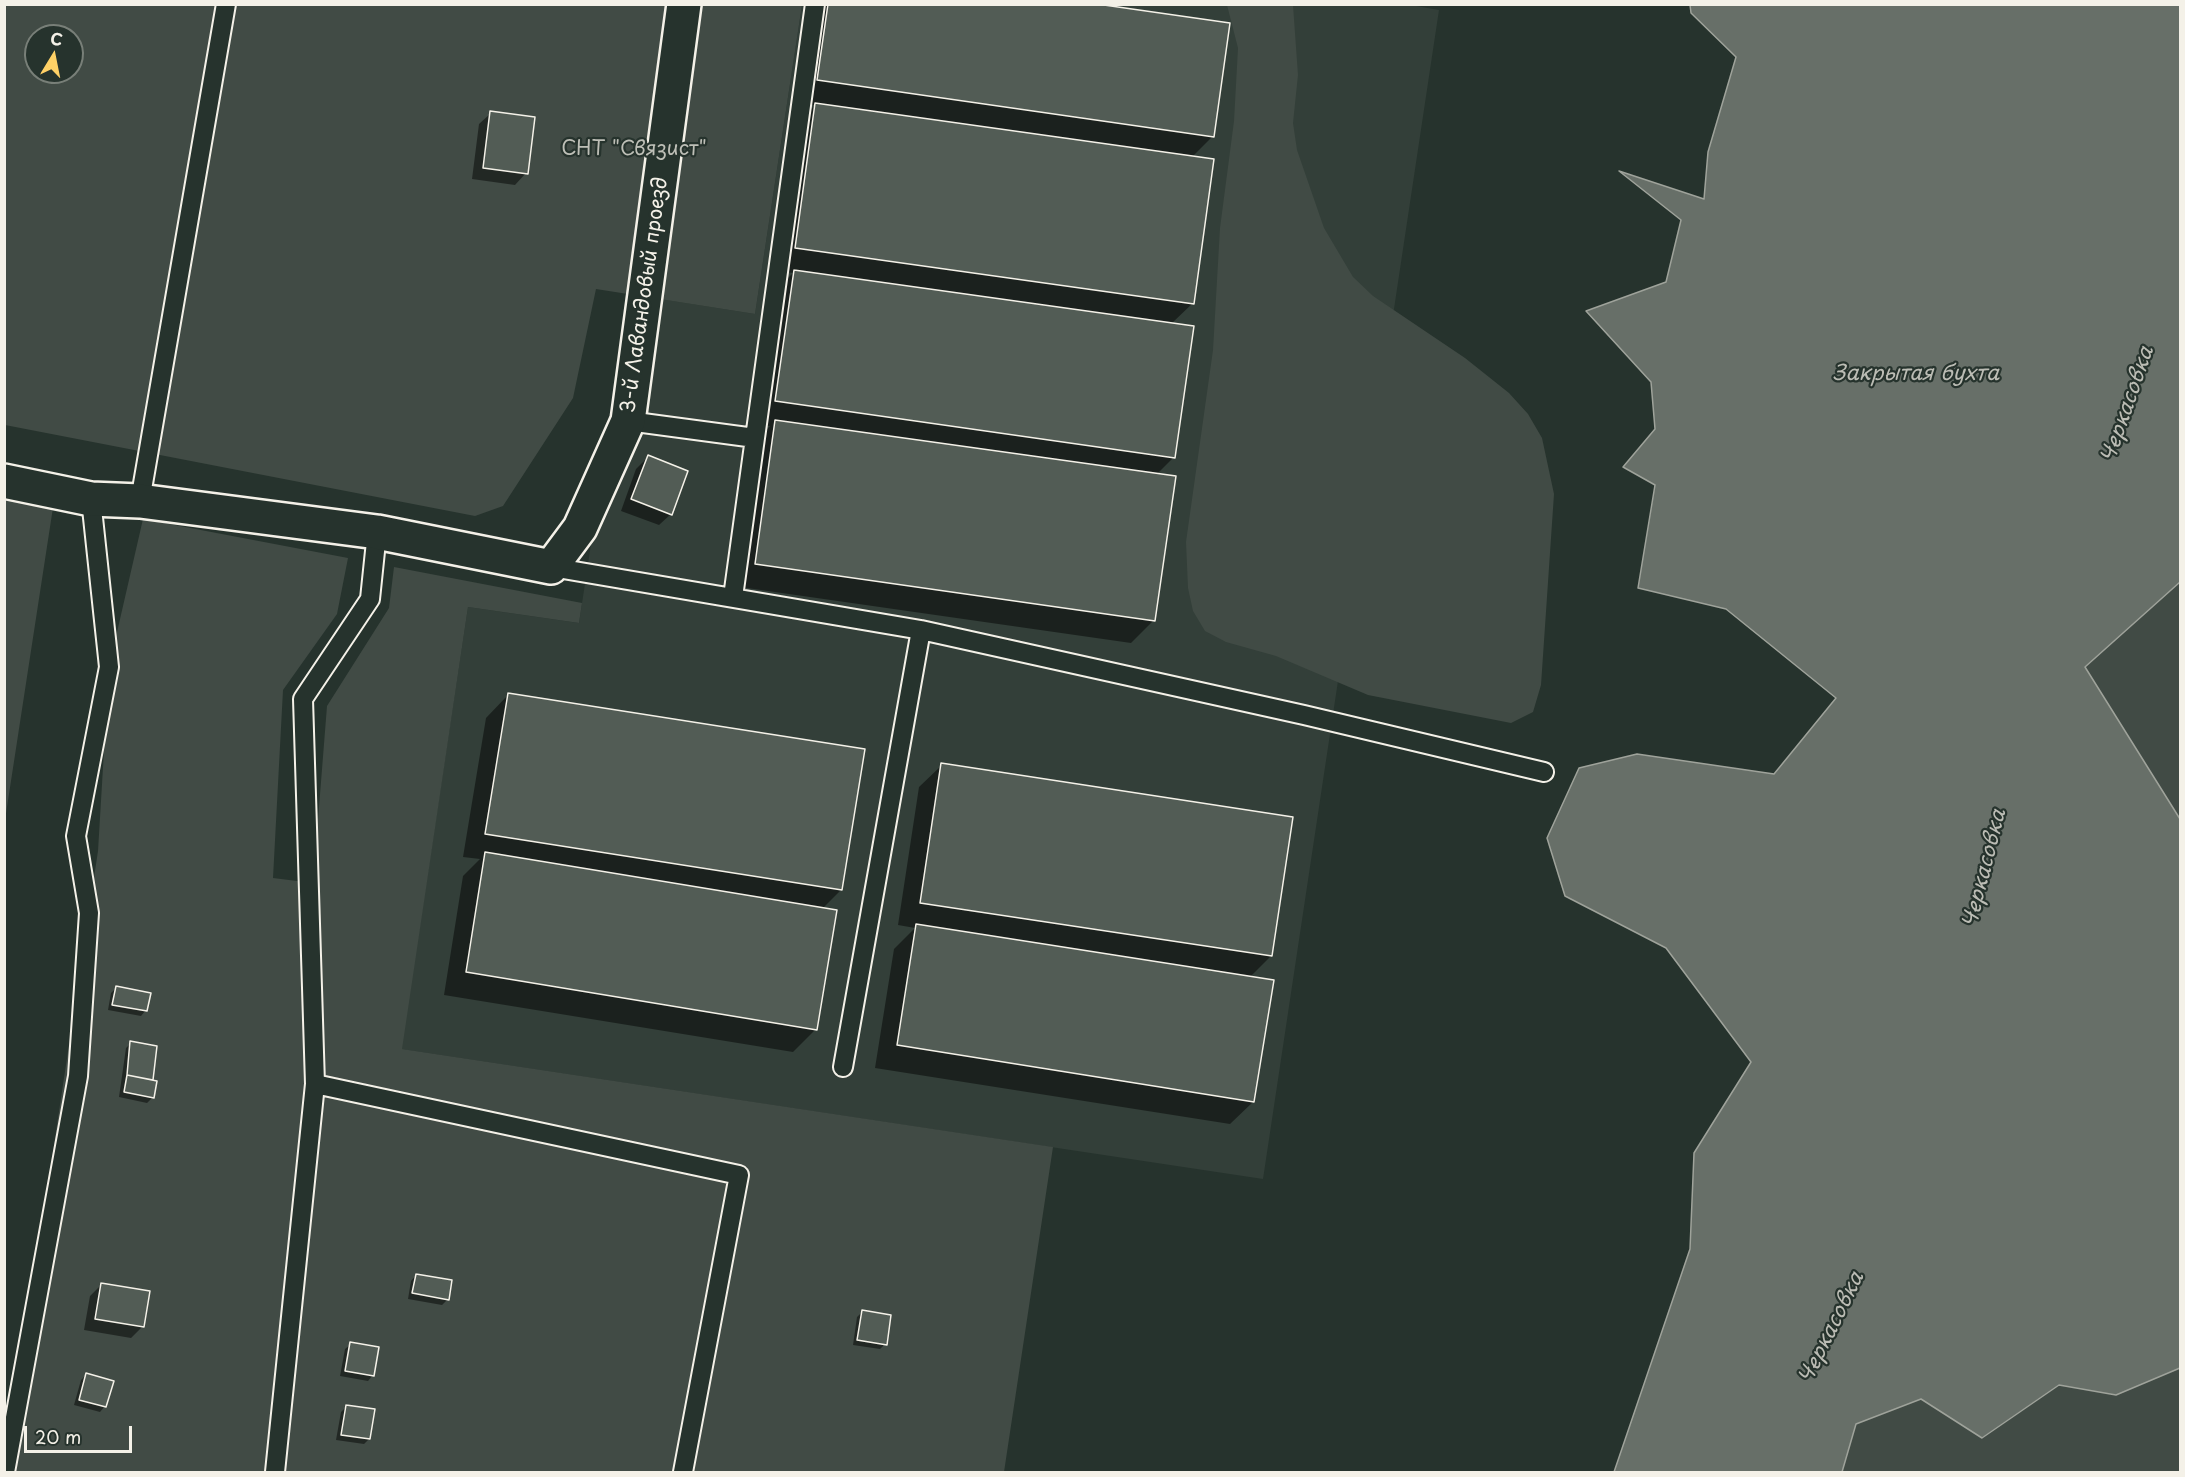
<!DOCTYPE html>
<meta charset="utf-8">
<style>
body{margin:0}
#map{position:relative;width:2185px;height:1477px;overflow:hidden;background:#26332d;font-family:"Playpen Sans",sans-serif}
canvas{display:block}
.frame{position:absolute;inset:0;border:6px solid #f4f1e8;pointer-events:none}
.north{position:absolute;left:24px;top:24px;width:60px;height:60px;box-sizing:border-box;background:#26332d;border:2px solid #787f78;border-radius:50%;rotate:10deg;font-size:16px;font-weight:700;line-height:24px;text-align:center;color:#f4f1e8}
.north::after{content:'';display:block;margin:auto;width:21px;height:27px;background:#ffd166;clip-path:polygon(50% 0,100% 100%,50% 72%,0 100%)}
.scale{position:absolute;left:24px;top:1426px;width:108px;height:27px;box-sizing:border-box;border:3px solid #f4f1e8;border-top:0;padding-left:8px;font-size:18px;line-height:21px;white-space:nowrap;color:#f4f1e8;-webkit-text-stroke:4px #26332d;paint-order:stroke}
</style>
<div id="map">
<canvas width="2185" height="1477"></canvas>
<div class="frame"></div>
<div class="north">С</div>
<div class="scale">20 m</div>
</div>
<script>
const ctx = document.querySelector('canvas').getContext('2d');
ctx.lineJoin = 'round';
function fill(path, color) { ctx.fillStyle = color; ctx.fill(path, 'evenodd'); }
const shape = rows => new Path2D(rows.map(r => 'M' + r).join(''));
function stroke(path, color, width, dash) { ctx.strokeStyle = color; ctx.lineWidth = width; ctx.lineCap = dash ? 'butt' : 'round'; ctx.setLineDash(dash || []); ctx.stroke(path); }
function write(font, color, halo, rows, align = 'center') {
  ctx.font = font + ' "Playpen Sans",sans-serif'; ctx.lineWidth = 4.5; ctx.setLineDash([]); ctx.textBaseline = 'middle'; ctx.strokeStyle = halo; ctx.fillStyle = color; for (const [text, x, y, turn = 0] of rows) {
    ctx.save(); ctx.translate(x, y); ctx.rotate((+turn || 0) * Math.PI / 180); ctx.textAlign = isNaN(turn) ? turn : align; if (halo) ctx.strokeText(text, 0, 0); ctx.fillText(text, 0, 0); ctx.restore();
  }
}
fill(shape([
 [1405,4,1439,10,1263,1179,401,1049,468,607,579,623,629,294,755,314,802,5]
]), '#333f39');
fill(shape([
 [4,5,802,5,755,314,596,289,573,398,503,506,475,516,5,425],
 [36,36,72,36,72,72,36,72],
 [1227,5,1293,5,1298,75,1293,123,1297,150,1324,228,1353,277,1373,296,1465,358,1509,393,1528,414,1542,438,1554,494,1541,685,1533,712,1511,723,1368,695,1276,656,1226,642,1205,631,1193,611,1188,588,1186,542,1213,350,1220,228,1234,121,1238,48],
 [5,492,54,501,5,820],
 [143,519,348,558,337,614,283,690,273,878,313,883,327,706,389,608,394,567,582,603,579,623,468,607,402,1049,1053,1147,1004,1472,5,1472,98,851,109,667],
 [2180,582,2180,819,2085,667],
 [2180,1368,2180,1472,1842,1472,1856,1424,1921,1399,1983,1438,2059,1385,2116,1395]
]), '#414b45');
const water = shape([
 [1690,5,2180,5,2180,582,2085,667,2180,819,2180,1368,2116,1395,2059,1385,1982,1438,1921,1399,1856,1424,1842,1472,1614,1472,1690,1249,1694,1153,1751,1062,1666,948,1565,896,1547,838,1579,768,1637,754,1774,774,1836,698,1726,609,1638,588,1655,485,1623,467,1655,429,1651,382,1586,311,1666,282,1681,220,1619,171,1704,199,1708,152,1736,57,1691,13,1690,5]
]);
fill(water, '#676f68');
stroke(water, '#9fa39b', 1.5);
fill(shape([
 [809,4,1086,4,1213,136,1191,158,1193,303,1171,324,1174,457,1156,475,1154,620,1131,643,733,586,753,444,770,426,753,424,772,294,793,273,773,270,793,128,815,105,795,103],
 [491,113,526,173,515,185,472,179,479,124],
 [648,457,671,514,659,525,621,511,636,469],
 [508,695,841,890,822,909,816,1029,793,1052,444,995,463,876,480,859,463,857,486,718],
 [942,765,1271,956,1249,978,1253,1102,1230,1124,875,1068,894,949,915,928,898,925,919,787],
 [116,988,146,1010,141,1016,108,1010,111,993],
 [131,1043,156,1047,151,1082,153,1097,147,1103,119,1097,126,1048],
 [416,1275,448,1299,442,1305,408,1299,411,1281],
 [101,1285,143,1326,131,1338,84,1330,90,1296],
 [862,1312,885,1344,880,1349,853,1345,857,1317],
 [351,1344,373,1375,368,1381,340,1376,345,1349],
 [86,1375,105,1406,100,1412,74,1405,81,1380],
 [346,1407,369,1439,364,1444,336,1440,341,1412]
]), '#0007');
const building = shape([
 [828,4,1097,4,1230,23,1214,137,817,80,828,4],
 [815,103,1214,159,1194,304,795,248,815,103],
 [490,111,535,117,528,174,483,168,490,111],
 [794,270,1194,326,1175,458,775,401,794,270],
 [775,420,1176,476,1155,621,755,564,775,420],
 [648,455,688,471,672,515,631,499,648,455],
 [508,693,865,749,842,890,485,834,508,693],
 [941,763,1293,817,1272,956,920,903,941,763],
 [485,852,837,910,817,1030,466,972,485,852],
 [916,924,1274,980,1254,1102,897,1045,916,924],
 [116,986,151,993,147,1011,112,1005,116,986],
 [130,1041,157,1046,153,1080,127,1075,130,1041],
 [127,1075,157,1081,154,1098,124,1092,127,1075],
 [416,1274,452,1280,449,1300,412,1293,416,1274],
 [101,1283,150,1291,144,1327,95,1319,101,1283],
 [862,1310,891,1315,887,1345,857,1340,862,1310],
 [350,1342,379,1347,374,1376,345,1371,350,1342],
 [86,1373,114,1381,106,1407,79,1400,86,1373],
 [346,1405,375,1409,370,1439,341,1435,346,1405]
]);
fill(building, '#525c55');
stroke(building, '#f4f1e8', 1.5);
const lane = shape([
 [628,421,755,438],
 [140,501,226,4],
 [551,567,921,630,843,1067],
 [733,597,815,4],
 [921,630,1304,715,1544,772],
 [315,1084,739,1175,683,1472],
 [5,1472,78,1076,89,913,76,836,109,667,91,499],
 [275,1472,315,1084,303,699,370,599,377,532]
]);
const street = shape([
 [4,481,91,499,140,501,377,532,551,567,580,528,628,421,684,4]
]);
stroke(lane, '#f4f1e8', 22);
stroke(street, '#f4f1e8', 38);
stroke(lane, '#26332d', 18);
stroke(street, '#26332d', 33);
write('20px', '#bebfb7', '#26332d', [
 ["СНТ \"Связист\"",634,149]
]);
write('20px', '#f4f1e8', '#26332d', [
 ["3-й Лавандовый проезд",645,295,-82]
]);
write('italic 21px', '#bcbdb5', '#26332d', [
 ["Закрытая бухта",1916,374],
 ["Черкасовка",2128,405,-71],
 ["Черкасовка",1985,869,-76],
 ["Черкасовка",1832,1328,-64]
]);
</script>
